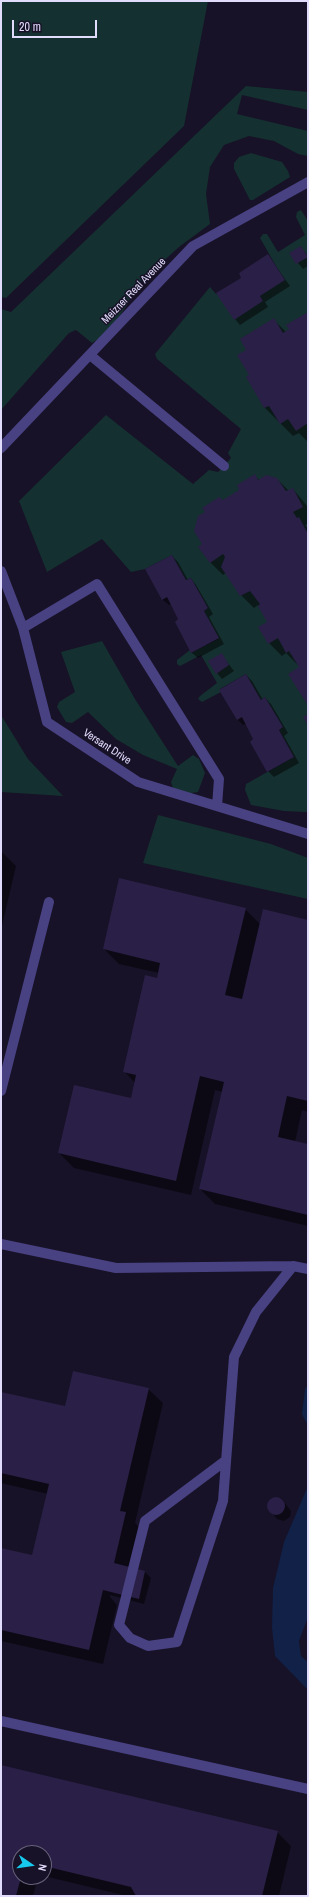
<!DOCTYPE html>
<style>
body{margin:0}
#map{position:relative;width:309px;height:1897px;overflow:hidden;background:#171227;font-family:"Archivo Narrow",sans-serif}
canvas{display:block}
.frame{position:absolute;inset:0;border:2px solid #e1dbfc;pointer-events:none}
.north{position:absolute;left:12px;top:1845px;width:40px;height:40px;box-sizing:border-box;background:#171227;border:1px solid #68627c;border-radius:50%;rotate:103deg;font-size:11px;font-weight:700;line-height:16px;text-align:center;color:#e1dbfc}
.north::after{content:'';display:block;margin:auto;width:14px;height:18px;background:#16c9ed;clip-path:polygon(50% 0,100% 100%,50% 72%,0 100%)}
.scale{position:absolute;left:12px;top:20px;width:85px;height:18px;box-sizing:border-box;border:2px solid #e1dbfc;border-top:0;padding-left:5px;font-size:12px;line-height:14px;white-space:nowrap;color:#e1dbfc;-webkit-text-stroke:3px #171227;paint-order:stroke}
</style>
<div id="map">
<canvas width="309" height="1897"></canvas>
<div class="frame"></div>
<div class="north">N</div>
<div class="scale">20 m</div>
</div>
<script>
const ctx = document.querySelector('canvas').getContext('2d');
ctx.lineJoin = 'round';
function fill(path, color) { ctx.fillStyle = color; ctx.fill(path, 'evenodd'); }
const shape = rows => new Path2D(rows.map(r => 'M' + r).join(''));
function stroke(path, color, width, dash) { ctx.strokeStyle = color; ctx.lineWidth = width; ctx.lineCap = dash ? 'butt' : 'round'; ctx.setLineDash(dash || []); ctx.stroke(path); }
function write(font, color, halo, rows, align = 'center') {
  ctx.font = font + ' "Archivo Narrow",sans-serif'; ctx.lineWidth = 3; ctx.setLineDash([]); ctx.textBaseline = 'middle'; ctx.strokeStyle = halo; ctx.fillStyle = color; for (const [text, x, y, turn = 0] of rows) {
    ctx.save(); ctx.translate(x, y); ctx.rotate((+turn || 0) * Math.PI / 180); ctx.textAlign = isNaN(turn) ? turn : align; if (halo) ctx.strokeText(text, 0, 0); ctx.fillText(text, 0, 0); ctx.restore();
  }
}
fill(shape([
 [1,1,208,1,184,126,6,298,1,297],
 [246,86,308,92,308,110,242,95,237,114,308,131,308,156,298,154,274,141,249,136,224,145,210,167,206,194,210,224,179,247,136,286,127,305,108,333,92,343,76,330,69,333,1,410,1,309,11,312],
 [251,153,282,162,288,171,290,177,253,200,250,200,234,169,234,163,239,157],
 [301,210,308,221,308,812,305,812,284,811,251,805,245,790,246,784,294,757,279,730,283,727,265,697,261,700,246,674,220,689,221,692,202,702,198,699,200,696,217,683,201,655,180,666,177,664,177,660,190,650,191,653,218,639,204,611,208,608,191,578,186,580,172,555,145,569,131,572,102,539,47,572,19,501,106,415,193,484,209,470,218,472,224,466,231,458,228,453,241,429,157,359,155,354,210,287,216,294,263,301,260,296,284,280,260,238,263,234,267,234,278,252,305,235,296,217,297,212],
 [102,641,135,699,178,766,193,755,199,759,205,773,198,792,185,794,173,788,171,782,177,769,143,755,116,739,88,712,72,723,66,722,57,707,59,702,75,692,61,652],
 [1,715,28,759,63,796,1,792],
 [158,815,271,844,308,858,308,899,143,863]
]), '#153030');
fill(shape([
 [308,1385,308,1426,302,1414,305,1389],
 [308,1486,308,1617,299,1641,301,1656,308,1662,308,1690,275,1656,272,1628,273,1588,284,1542]
]), '#112147');
fill(shape([
 [301,247,308,256,308,266,303,269,291,254],
 [268,255,290,286,265,302,268,307,240,325,235,319,243,278],
 [308,313,308,442,299,433,293,436,265,408,247,377,250,375,248,350,274,320,286,332],
 [255,476,259,480,277,479,289,491,293,489,308,507,308,524,305,525,308,528,308,704,289,674,301,668,286,653,282,656,269,643,260,627,268,622,258,605,254,608,241,595,226,573,223,575,210,562,203,545,222,502,241,491],
 [172,556,178,562,188,580,191,579,196,585,213,614,209,617,224,644,198,658,192,653,176,622,179,619,171,604,169,605,163,600,146,570],
 [221,654,234,671,222,679,217,673],
 [246,675,252,681,263,700,265,698,271,704,288,733,284,736,299,763,274,777,268,771,252,742,255,739,246,724,243,725,238,720],
 [1,851,16,866,1,930],
 [245,909,260,924,308,921,308,1112,302,1110,295,1142,308,1145,308,1226,215,1204,200,1189,223,1092,215,1090,191,1195,74,1168,59,1153,132,1100,135,1083,124,1071,159,973,119,964,104,949],
 [148,1389,163,1403,135,1523,140,1528,131,1568,145,1572,151,1578,144,1604,110,1595,110,1597,117,1605,103,1664,1,1641,1,1549,33,1556,48,1494,1,1483,1,1393,66,1407],
 [276,1497,282,1499,291,1511,290,1517,284,1521,277,1519,268,1508,270,1500],
 [1,1766,277,1832,291,1846,279,1896,127,1896,44,1876,44,1853,20,1853,20,1877,38,1877,33,1896,1,1896]
]), '#0007');
fill(shape([
 [301,246,308,257,296,264,289,253],
 [268,254,285,280,260,296,263,301,234,320,216,293,241,278,239,273],
 [308,312,308,423,296,431,288,419,280,424,269,406,264,408,246,377,249,375,237,355,246,350,240,339,274,318,283,333,289,329,286,325],
 [255,474,258,480,266,475,277,478,286,491,293,488,303,507,293,512,297,518,299,517,308,534,307,704,288,674,299,667,289,651,286,653,278,638,268,644,258,627,267,622,258,606,260,604,250,591,240,596,221,567,225,557,223,554,210,563,198,547,202,544,194,531,198,516,205,512,202,508,219,497,223,500,239,490,237,485],
 [172,555,186,580,191,578,208,608,204,611,219,638,191,653,175,622,178,619,167,597,162,600,145,569],
 [222,653,229,665,216,674,208,661],
 [246,674,261,700,265,697,283,727,279,730,294,757,267,772,250,742,253,739,242,717,237,720,219,690],
 [308,714,308,725,303,717],
 [119,878,246,908,225,995,242,999,263,909,308,920,308,1101,287,1096,278,1137,308,1144,308,1215,199,1189,224,1082,200,1076,176,1181,58,1153,74,1085,131,1098,136,1075,123,1072,145,975,157,978,160,963,103,949],
 [73,1371,149,1388,120,1511,126,1512,114,1563,145,1571,139,1599,103,1590,89,1650,1,1630,1,1548,32,1555,49,1484,1,1473,1,1392,65,1406],
 '267 1506a9 9 0 1 1 18 0a9 9 0 1 1-18 0Z',
 [1,1765,278,1831,262,1896,136,1896,131,1887,44,1866,44,1853,20,1853,21,1877,16,1896,1,1896]
]), '#2a1f46');
stroke(shape([
 [90,355,224,466],
 [1,1091,49,902],
 [1,1244,116,1268,293,1266,308,1269],
 [225,1461,145,1521,119,1625,130,1638,148,1646,177,1642,223,1501,234,1357,256,1312,293,1266],
 [1,1721,308,1789]
]), '#484182', 10);
stroke(shape([
 [1,448,193,246,308,182],
 [1,571,23,628,47,722,138,782,308,834],
 [23,628,97,584,219,779,217,806]
]), '#484182', 10);
write('11px', '#e1dbfc', '#171227', [
 ["Meizner Real Avenue",134,291,-46],
 ["Versant Drive",107,747,33]
]);
</script>
